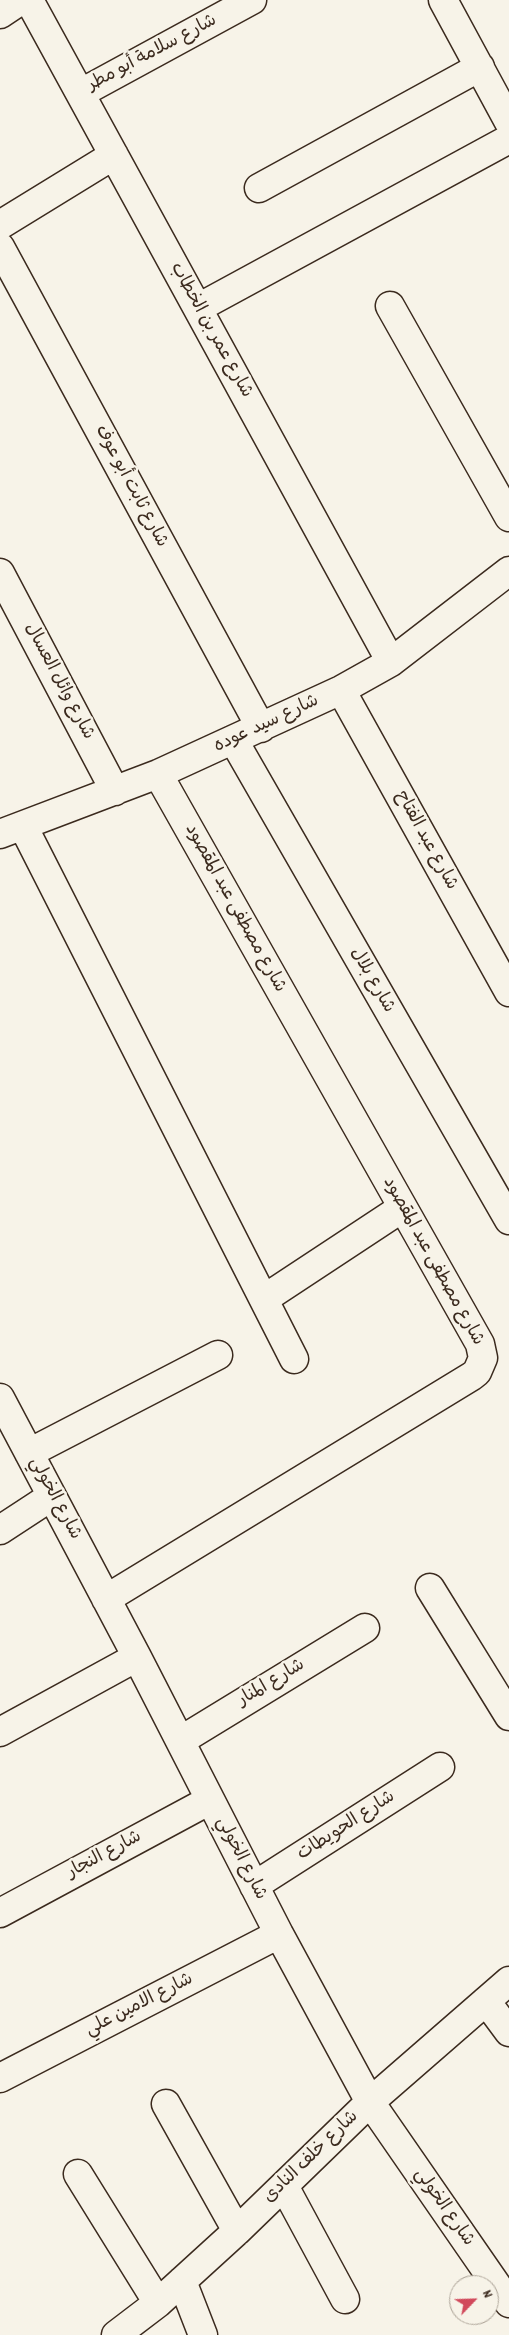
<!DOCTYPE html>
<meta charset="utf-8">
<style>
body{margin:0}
#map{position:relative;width:509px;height:2335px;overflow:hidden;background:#f7f3e8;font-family:Dekko,sans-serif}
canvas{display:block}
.north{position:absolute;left:449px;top:2275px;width:50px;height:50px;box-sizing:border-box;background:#f7f3e8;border:1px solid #aca397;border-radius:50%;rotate:66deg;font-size:14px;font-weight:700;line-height:20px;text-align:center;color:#3b2a1e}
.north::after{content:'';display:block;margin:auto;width:18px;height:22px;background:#d1495b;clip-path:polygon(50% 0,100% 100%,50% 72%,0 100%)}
</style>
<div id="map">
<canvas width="509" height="2335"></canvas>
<div class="north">N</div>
</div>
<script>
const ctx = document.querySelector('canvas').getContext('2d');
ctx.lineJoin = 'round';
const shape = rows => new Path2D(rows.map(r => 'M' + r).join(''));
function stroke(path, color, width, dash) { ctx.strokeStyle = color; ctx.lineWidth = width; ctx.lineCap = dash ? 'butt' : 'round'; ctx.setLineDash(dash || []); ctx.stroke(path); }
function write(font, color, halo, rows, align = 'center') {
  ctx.font = font + ' Dekko,"Playpen Sans Arabic",sans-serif'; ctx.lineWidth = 5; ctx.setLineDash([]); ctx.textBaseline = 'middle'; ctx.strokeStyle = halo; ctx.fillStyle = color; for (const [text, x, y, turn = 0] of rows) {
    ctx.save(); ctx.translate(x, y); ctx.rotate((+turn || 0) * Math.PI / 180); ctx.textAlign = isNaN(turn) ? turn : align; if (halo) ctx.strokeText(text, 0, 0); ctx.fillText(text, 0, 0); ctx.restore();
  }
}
const street = shape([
 [29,0,391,662],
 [443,0,509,122],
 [0,14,21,0],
 [81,93,252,0],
 [259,188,480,67],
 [0,225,114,155],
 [0,247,261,728],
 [390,306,509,517],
 [198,308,509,139],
 [0,573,115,791],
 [341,690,509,992],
 [234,741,509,1220],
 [23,826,294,1359],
 [0,834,158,774,341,690,391,662,509,571],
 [264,1299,402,1208],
 [0,1398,137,1657,279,1934,370,2102,509,2303],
 [29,1453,218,1355],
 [0,1530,52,1496],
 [430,1588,509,1716],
 [106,1599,472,1376,477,1372,483,1358,480,1344,158,774],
 [0,1732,137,1657],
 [180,1741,365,1628],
 [254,1886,440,1767],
 [0,1913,210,1800],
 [486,2001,509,2032],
 [0,2078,279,1934],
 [166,2104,237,2231],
 [78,2174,158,2303],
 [284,2186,345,2299],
 [182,2281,203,2335],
 [116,2335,158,2303,237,2231,370,2102,509,1981]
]);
stroke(street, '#3b2a1e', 31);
stroke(street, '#f7f3e8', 28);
write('18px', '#3b2a1e', '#f7f3e8', [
 ["شارع سلامة أبو مطر",153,54,-28],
 ["شارع عمر بن الخطاب",210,331,61],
 ["شارع ثابت أبو عوف",130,487,62],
 ["شارع وائل العسال",58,682,62],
 ["شارع سيد عوده",267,725,-25],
 ["شارع عبد الفتاح",425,841,61],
 ["شارع مصطفى عبد المقصود",234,909,61],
 ["شارع بلال",371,981,60],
 ["شارع مصطفى عبد المقصود",432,1262,61],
 ["شارع الخولي",54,1499,62],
 ["شارع المنار",272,1684,-31],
 ["شارع الحويطات",347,1827,-33],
 ["شارع النجار",105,1856,-28],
 ["شارع الخولي",240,1859,63],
 ["شارع الامين علي",140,2006,-27],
 ["شارع خلف النادى",312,2158,-44],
 ["شارع الخولي",443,2208,55]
]);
</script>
